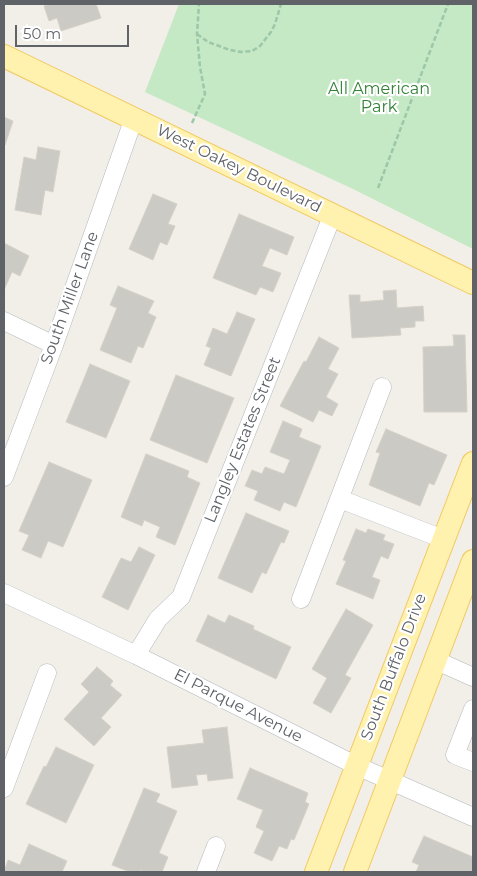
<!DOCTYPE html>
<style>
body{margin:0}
#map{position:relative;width:477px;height:876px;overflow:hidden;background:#f1efe8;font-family:Montserrat,sans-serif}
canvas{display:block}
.frame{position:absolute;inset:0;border:5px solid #5f6368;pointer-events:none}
.scale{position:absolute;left:15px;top:25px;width:114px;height:22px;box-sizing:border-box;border:2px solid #5f6368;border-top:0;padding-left:6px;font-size:15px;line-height:18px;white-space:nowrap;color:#5f6368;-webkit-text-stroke:4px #fff;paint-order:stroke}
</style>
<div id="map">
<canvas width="477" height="876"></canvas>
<div class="frame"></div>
<div class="scale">50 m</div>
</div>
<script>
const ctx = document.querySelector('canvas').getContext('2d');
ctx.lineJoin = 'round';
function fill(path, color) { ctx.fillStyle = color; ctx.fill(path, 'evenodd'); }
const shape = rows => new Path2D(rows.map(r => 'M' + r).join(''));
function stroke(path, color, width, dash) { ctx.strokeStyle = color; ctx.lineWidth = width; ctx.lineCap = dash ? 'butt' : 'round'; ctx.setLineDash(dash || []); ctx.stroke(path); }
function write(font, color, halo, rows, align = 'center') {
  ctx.font = font + ' Montserrat,sans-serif'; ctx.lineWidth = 4.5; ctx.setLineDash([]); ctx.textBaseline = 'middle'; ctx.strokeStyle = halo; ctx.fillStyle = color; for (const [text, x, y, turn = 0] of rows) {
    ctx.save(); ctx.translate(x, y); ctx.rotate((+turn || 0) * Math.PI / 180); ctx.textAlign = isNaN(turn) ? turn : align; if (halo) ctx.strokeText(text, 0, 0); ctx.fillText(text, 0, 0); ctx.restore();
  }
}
fill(shape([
 [179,4,473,4,473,249,353,189,145,92]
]), '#c5e8c5');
const building = shape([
 [50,4,96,4,101,18,61,31,57,18,49,21,44,6,50,4],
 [4,117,13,121,5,145,4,144,4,117],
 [38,147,60,151,53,192,45,190,41,215,15,210,24,157,36,160,38,147],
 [153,194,177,204,168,224,175,226,167,245,160,242,153,260,129,249,153,194],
 [239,214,294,237,287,255,270,248,262,266,281,273,273,292,260,287,256,295,213,278,239,214],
 [4,243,29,256,20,276,12,272,4,290,4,243],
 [118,286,154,301,148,313,156,317,143,348,138,346,131,363,100,350,117,308,110,305,118,286],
 [396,290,397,308,423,306,424,321,415,321,415,327,400,328,401,335,352,338,349,295,360,295,360,302,384,300,383,291,396,290],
 [237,312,255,319,231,376,204,365,211,348,206,346,213,328,227,334,237,312],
 [453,335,465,335,467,412,424,412,423,347,454,346,453,335],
 [319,337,339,348,328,369,338,374,326,397,338,404,332,416,319,410,313,422,280,406,304,361,306,362,319,337],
 [90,364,130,381,106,438,66,422,90,364],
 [176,375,234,398,207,463,150,440,176,375],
 [283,421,302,429,299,437,321,446,296,507,284,502,280,511,254,500,258,491,245,486,252,470,262,474,265,467,284,474,290,460,270,452,283,421],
 [386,429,447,455,434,485,429,483,420,506,369,485,380,453,376,452,386,429],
 [146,454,189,471,187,477,200,483,175,545,156,537,160,527,144,520,142,526,121,517,146,454],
 [49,462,92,480,63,547,48,541,41,558,22,550,29,535,19,531,49,462],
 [246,513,289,531,284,543,281,542,266,574,262,572,252,593,218,578,246,513],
 [356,529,366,533,368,529,385,535,383,540,394,544,388,559,381,556,372,577,380,580,373,599,336,584,346,561,343,560,356,529],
 [139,547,155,555,128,610,102,597,121,558,131,562,139,547],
 [346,609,373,625,345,675,351,678,331,713,313,703,327,678,312,669,346,609],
 [208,615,225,623,229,615,254,626,253,629,291,647,276,679,196,641,208,615],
 [97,667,113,681,110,685,122,695,101,718,111,727,94,746,64,719,89,692,81,684,97,667],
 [227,727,233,778,208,781,207,774,196,775,198,785,172,788,167,747,204,743,202,730,227,727],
 [56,747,94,765,66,823,26,804,44,766,46,767,56,747],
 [250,768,308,793,305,802,309,804,294,840,291,839,287,849,279,846,272,861,254,853,264,831,256,827,263,810,237,799,250,768],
 [144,788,160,794,156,802,177,811,159,853,168,857,162,872,145,872,140,870,140,872,130,872,112,865,144,788],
 [424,836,473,857,473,872,416,872,419,865,412,862,424,836],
 [29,844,67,861,62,872,4,872,8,860,20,865,29,844]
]);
fill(building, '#cccac5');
stroke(building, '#d6d1c6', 1);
const minor = shape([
 [4,321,54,345],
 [4,477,54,345,134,118],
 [340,499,443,539],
 [4,593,136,655,357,766,473,817],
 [301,599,382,387],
 [136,655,158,619,181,597,333,214],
 [435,660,473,677],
 [473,709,455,755,473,762],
 [4,788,47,673],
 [206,872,216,846]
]);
const major = shape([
 [4,56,473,283],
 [316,872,473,463],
 [355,872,473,561]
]);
stroke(minor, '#b5b8bc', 19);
stroke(major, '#f2c960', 24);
stroke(shape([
 [197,34,208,42,230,50,241,52,252,51,260,46,271,32,275,24,281,4],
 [192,123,205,94,200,67,197,34,199,4],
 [378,188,448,4]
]), '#9cc7a9', 2.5, [5, 2.5]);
stroke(minor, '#fff', 18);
stroke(major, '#fff2af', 22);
write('16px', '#348238', '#fff', [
 ["All American",379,89],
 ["Park",379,107]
]);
write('16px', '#5f6368', '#fff', [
 ["West Oakey Boulevard",239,169,26],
 ["South Miller Lane",70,298,-70],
 ["Langley Estates Street",243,440,-68],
 ["South Buffalo Drive",394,667,-69],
 ["El Parque Avenue",238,706,27]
]);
</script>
